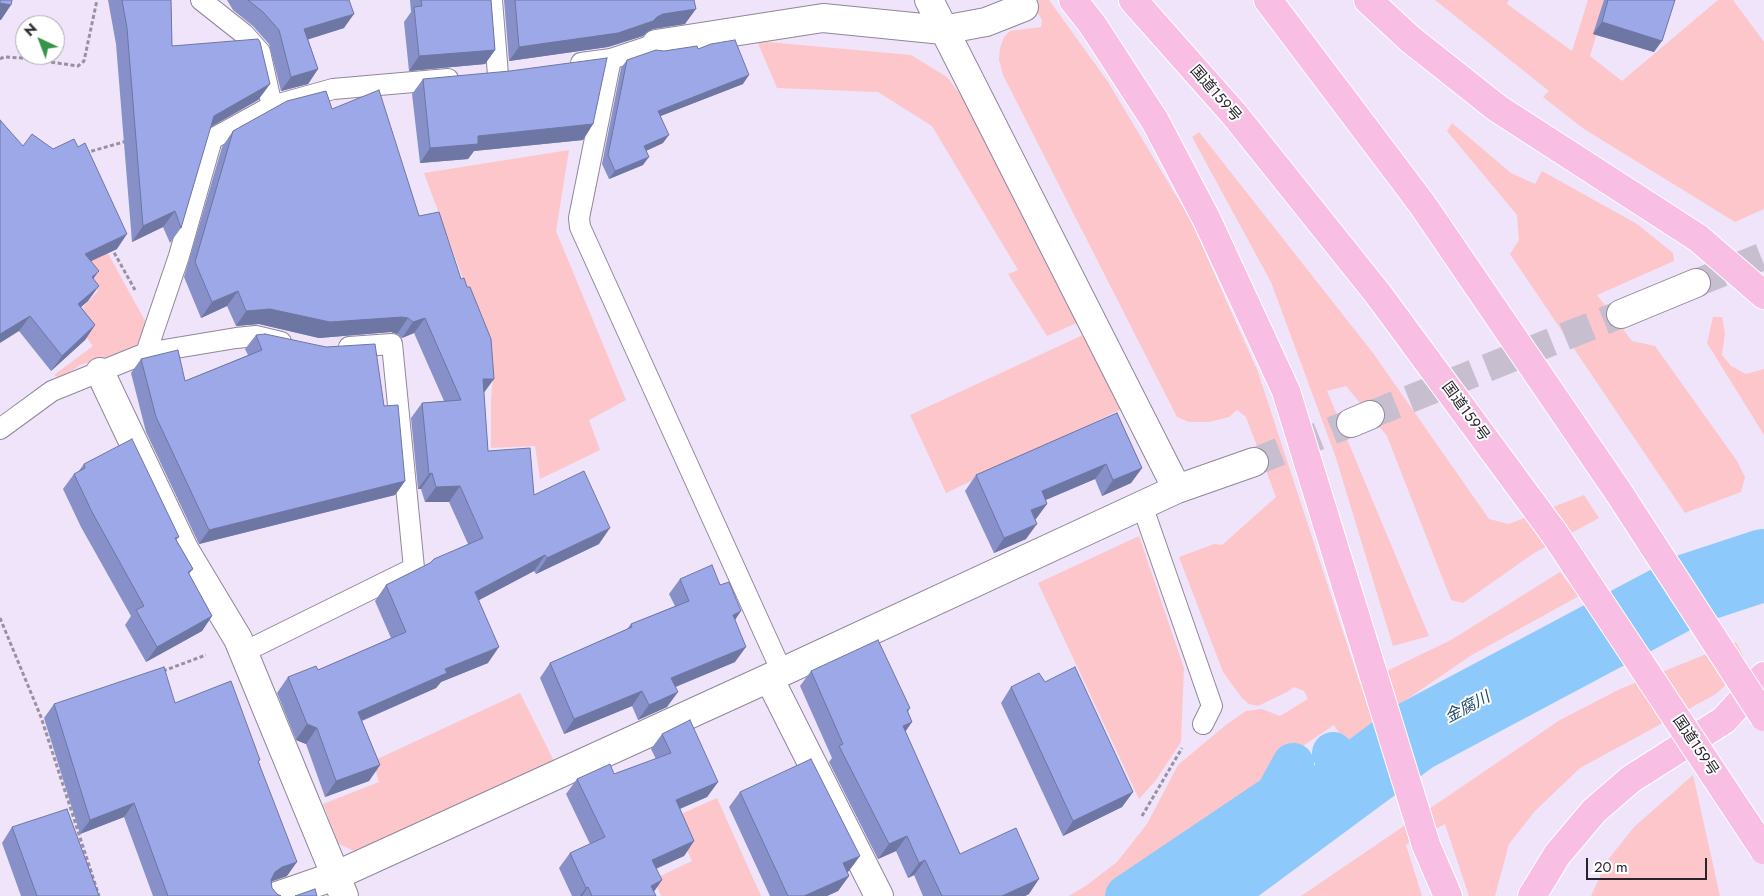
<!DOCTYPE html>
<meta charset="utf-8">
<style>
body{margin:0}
#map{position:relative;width:1764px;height:896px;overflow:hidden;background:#efe4f9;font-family:Jost,sans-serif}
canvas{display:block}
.north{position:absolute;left:15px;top:15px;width:50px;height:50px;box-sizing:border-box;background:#fff;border:1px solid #a9a7ab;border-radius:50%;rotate:317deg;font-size:14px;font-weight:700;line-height:20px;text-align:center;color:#28242c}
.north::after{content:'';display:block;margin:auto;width:18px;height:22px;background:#359447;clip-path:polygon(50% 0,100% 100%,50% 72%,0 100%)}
.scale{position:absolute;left:1586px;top:858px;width:121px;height:22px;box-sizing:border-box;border:2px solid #28242c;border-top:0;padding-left:6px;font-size:15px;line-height:18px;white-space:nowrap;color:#28242c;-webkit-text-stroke:4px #fff;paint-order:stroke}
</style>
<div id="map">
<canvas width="1764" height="896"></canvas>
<div class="north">N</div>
<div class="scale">20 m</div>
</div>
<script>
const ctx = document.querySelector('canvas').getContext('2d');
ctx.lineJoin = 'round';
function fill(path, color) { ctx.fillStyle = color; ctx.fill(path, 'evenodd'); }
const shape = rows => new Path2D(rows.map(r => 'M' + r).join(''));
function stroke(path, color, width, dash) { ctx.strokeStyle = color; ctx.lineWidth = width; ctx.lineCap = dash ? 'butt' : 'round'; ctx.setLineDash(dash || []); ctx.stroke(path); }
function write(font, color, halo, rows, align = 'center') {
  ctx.font = font + ' Jost,"Noto Sans JP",sans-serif'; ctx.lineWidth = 4; ctx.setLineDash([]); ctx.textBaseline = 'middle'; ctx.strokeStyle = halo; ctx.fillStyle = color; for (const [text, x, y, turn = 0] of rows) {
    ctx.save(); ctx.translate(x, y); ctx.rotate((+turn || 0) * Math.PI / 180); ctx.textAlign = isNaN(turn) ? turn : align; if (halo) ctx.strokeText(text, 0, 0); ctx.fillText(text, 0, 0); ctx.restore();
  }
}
fill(shape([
 [1030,0,1049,0,1108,82,1190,219,1258,372,1360,684,1451,640,1560,572,1579,596,1470,656,1345,742,1334,725,1294,752,1269,784,1110,896,1069,896,1087,885,1117,862,1147,824,1178,765,1227,724,1246,711,1262,709,1280,716,1308,699,1304,691,1294,687,1287,692,1258,706,1249,704,1242,698,1223,672,1179,557,1214,544,1222,545,1276,497,1246,417,1237,410,1229,417,1209,422,1189,422,1177,417,1003,75,999,60,1000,48,1004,37,1010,31,1041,27,1042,20],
 [1435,0,1509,0,1507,4,1572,51,1588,0,1607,0,1590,56,1622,81,1718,0,1733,0,1764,42,1764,209,1735,222,1584,129,1543,97,1549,91],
 [757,41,911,55,947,77,975,114,1077,323,1047,336,1008,274,1018,270,932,126,878,92,777,88],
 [1452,123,1511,173,1535,184,1542,171,1637,224,1673,253,1674,261,1597,295,1632,341,1655,346,1737,461,1745,477,1741,492,1685,513,1510,254,1519,240,1517,215,1447,131],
 [1199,132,1373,353,1489,519,1509,524,1584,495,1599,518,1534,553,1463,603,1451,600,1387,436,1346,386,1327,391,1429,636,1393,646,1336,458,1271,282,1192,137],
 [569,150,556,231,626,400,589,420,600,450,540,479,535,446,491,448,491,400,493,375,466,287,424,173],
 [40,221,105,248,149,328,143,341,129,350,80,365,60,379,54,375,93,346,72,319,98,291],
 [1713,317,1722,317,1725,333,1722,355,1731,366,1746,374,1764,369,1764,435,1707,343],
 [1085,334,1122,409,946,493,910,415],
 [1139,536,1184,668,1181,742,1156,780,1139,799,1038,583],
 [1736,642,1747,665,1716,694,1580,768,1535,811,1509,844,1495,896,1469,896,1445,824,1411,841,1406,845,1422,896,1301,896,1560,720,1620,689],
 [520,693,555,763,354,851,339,844,323,804,379,782,373,761],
 [1693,775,1720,896,1591,896,1607,861,1634,827],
 [717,798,761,896,661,896,654,879,692,861,672,818]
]), '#fdc6ca');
stroke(shape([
 [1333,753,1356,780],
 [1126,896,1276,795,1293,764]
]), '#8dcafb', 42);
stroke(shape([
 [1198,896,1413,737,1691,589,1764,565]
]), '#8dcafb', 72);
stroke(shape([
 [1696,283,1764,256],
 [1370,415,1621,314],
 [1254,462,1351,423]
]), '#c7bed0', 28, [28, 14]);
const service = shape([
 [201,0,244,34,260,52,272,106],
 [492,0,498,75],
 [611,59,579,218,580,227,782,672],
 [581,63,611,59,656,44],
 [146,353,236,338,256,336,281,342],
 [0,429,52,391,146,353,179,256,212,139,272,106,333,89,448,79],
 [1142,505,1212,706,1203,724],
 [244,652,414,568,392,344,349,347]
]);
const minor = shape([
 [929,0,1177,489,1254,462],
 [656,44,823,18,943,30,986,22,1024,7],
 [1621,314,1696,283],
 [100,372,184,549,238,639,344,896],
 [1351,423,1370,415],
 [769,678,879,896],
 [277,896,335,876,782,672,1177,489]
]);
const trunk = shape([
 [1073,0,1092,24,1155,121,1207,220,1286,391,1426,845,1448,896],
 [1133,0,1234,114,1378,294,1554,533],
 [1268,0,1422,204,1619,493],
 [1368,0,1410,39,1497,108,1698,238,1764,295],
 [1532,896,1557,855,1594,811,1631,779,1724,720,1764,676]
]);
stroke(service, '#90879a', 22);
stroke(minor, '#90879a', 30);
stroke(trunk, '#fff', 30);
stroke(shape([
 [0,59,4,57,22,58,78,66,84,61,97,0],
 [85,153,127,141],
 [111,247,135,290],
 [0,618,41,717,99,896],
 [163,671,206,655],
 [1142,816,1182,748]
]), '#9991a1', 3, [4, 2.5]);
stroke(service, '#fff', 20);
stroke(minor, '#fff', 28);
stroke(trunk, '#f8bee4', 28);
const trunkBridge = shape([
 [1619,493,1764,717],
 [1554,533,1764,850]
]);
stroke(trunkBridge, '#fff', 30, []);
stroke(trunkBridge, '#f8bee4', 28);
fill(shape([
 [108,0,171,0,172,46,270,84,258,100,210,127,181,228,170,243,163,227,132,242,116,44],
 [227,0,349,0,344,28,308,39,318,69,308,84,281,91,269,44,253,26,233,10],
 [410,0,491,0,495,50,485,64,409,71,404,22,411,12],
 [504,0,694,0,685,24,653,29,647,32,643,36,608,47,509,61],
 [1604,0,1675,0,1654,52,1593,34],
 [698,49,743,84,660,116,663,143,646,151,643,165,609,179,602,164,621,68,627,60,664,51],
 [423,79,593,124,583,140,474,151,468,159,420,163,412,94],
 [332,109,419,216,484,394,488,451,534,495,599,544,536,574,534,571,479,600,488,663,441,682,436,688,362,721,380,765,369,781,325,797,306,744,296,740,277,693,288,677,318,670,391,638,375,601,386,585,468,544,449,502,425,502,421,489,418,489,411,418,422,403,444,401,414,333,402,338,397,334,391,332,319,338,259,324,236,326,227,306,201,318,184,277,222,147,233,131],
 [23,146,117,249,91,261,94,279,88,301,81,307,95,325,85,340,51,371,19,331],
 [256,335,384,406,405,481,395,495,199,544,146,432,131,373,141,359,185,381,248,355,245,349],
 [1117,413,1142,468,1131,483,1102,496,1095,479,1046,500,1047,504,1035,519,1026,539,994,553,965,491,976,475],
 [84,464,179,537,176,540,193,569,189,574,212,616,202,631,146,662,125,625,131,616,81,527,63,489,74,474,78,472],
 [680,579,735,620,735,662,675,687,667,707,638,720,632,706,564,734,540,678,550,663,627,629,631,624,675,606,669,594],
 [811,671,910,708,908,712,912,722,905,731,960,854,1029,894,1025,896,923,896,914,875,908,878,896,851,878,859,829,762,832,758,800,686],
 [1045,682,1133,792,1122,807,1063,836,1001,703,1011,687],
 [175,703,259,762,287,876,271,882,272,888,277,894,281,896,153,896,124,817,80,834,44,718,54,704],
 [662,734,718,782,707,797,680,809,694,841,684,856,656,869,654,892,656,896,572,896,559,868,570,853,590,844,566,794,577,779,614,774,656,759,651,749],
 [740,792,849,871,847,872,849,876,838,891,827,896,770,896,729,807],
 [12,827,99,896,21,896,2,843]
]), '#8790c8');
fill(shape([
 [0,3,11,5,1,20,0,20],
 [696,9,685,24,653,29,647,32,643,36,608,47,509,61,519,47,657,17,663,14],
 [354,14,344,28,294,44,304,29],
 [1602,22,1662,41,1654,52,1593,34],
 [495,50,485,64,409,71,419,56],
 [318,69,308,84,281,91,291,77],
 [749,75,743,84,653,119,658,111],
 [270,84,258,100,202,132,214,116],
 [593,124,583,140,474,151,468,159,420,163,430,148,478,136],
 [669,135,663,143,639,154,644,146],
 [649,157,643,165,609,179,615,171],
 [175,211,163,227,132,242,143,226],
 [127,234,117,249,74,269,85,254],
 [99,271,88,286,92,277],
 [99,286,88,301,67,319,78,304],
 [238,291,227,306,201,318,212,302],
 [270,309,402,317,408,318,397,334,391,332,319,338,259,324,236,326,246,311],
 [30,316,19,331,0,343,0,334],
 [425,318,414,333,402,338,413,322],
 [95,325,85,340,51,371,62,356],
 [483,379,494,379,483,394],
 [1106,464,1095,479,1031,506,1042,491],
 [1142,468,1131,483,1102,496,1113,480],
 [432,473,421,489,418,489,429,474],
 [405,481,395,495,199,544,209,530],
 [460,486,449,502,425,502,436,487],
 [1047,504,1036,519,1021,525,1031,510],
 [1037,524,1026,539,994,553,1004,538],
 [610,528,599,544,536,574,547,558],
 [545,555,534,571,464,608,475,592],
 [741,611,731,626,733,615],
 [212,616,202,631,146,662,157,647],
 [499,647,488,663,441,682,436,688,347,727,358,712,445,669],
 [746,647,735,662,661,693,671,678],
 [642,691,632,706,564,734,574,719],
 [678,692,667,707,638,720,649,705],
 [912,722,901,738,903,726],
 [307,724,317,728,306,744,296,740],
 [380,765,369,781,325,797,336,781],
 [718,782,707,797,665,815,676,800],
 [1133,792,1122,807,1063,836,1073,821],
 [134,803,124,817,80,834,90,820],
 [907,836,896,851,878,859,889,844],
 [694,841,684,856,641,875,652,860],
 [860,856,849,871,832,878,843,863],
 [925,860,914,875,908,878,919,863],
 [297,862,287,876,272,881,266,885,275,872,282,867],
 [849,876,838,891,827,896,804,896],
 [1039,879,1029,894,1025,896,1002,896],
 [662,880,651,896,651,886],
 [588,887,582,896,580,896,586,888]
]), '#6e76a3');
const building = shape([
 [0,0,12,0,11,5,0,3,0,0],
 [122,0,171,0,172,46,258,39,260,42,270,84,214,116,181,228,175,211,143,226,127,28,122,0],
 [248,0,349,0,354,14,304,29,318,69,291,77,279,30,263,12,248,0],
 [421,0,491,0,495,50,419,56,414,7,422,6,421,0],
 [515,0,694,0,696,9,663,14,657,17,653,21,618,33,519,47,515,0],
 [1608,0,1675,0,1662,41,1602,22,1608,0],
 [735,40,749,75,658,111,669,135,644,146,649,157,615,171,608,155,627,60,656,50,664,51,697,46,698,49,711,44,735,40],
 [607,58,593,124,478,136,478,144,430,148,423,79,510,71,607,58],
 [379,90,419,216,439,212,461,279,464,278,467,287,470,287,491,339,494,379,483,379,488,451,530,448,534,495,584,471,610,528,547,558,545,555,475,592,499,647,445,669,447,673,358,712,380,765,336,781,317,728,307,724,288,677,316,666,318,670,406,632,386,585,430,563,434,559,483,538,460,486,436,487,432,473,429,474,422,403,461,400,425,318,413,322,408,318,402,317,330,322,270,309,246,311,238,291,212,302,195,262,233,131,287,101,326,91,332,109,379,90],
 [0,120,23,146,32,134,53,149,74,139,78,147,85,143,127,234,85,254,99,271,92,277,99,286,78,304,95,325,62,356,30,316,0,334,0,120],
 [265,334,326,347,375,344,384,406,398,405,405,481,209,530,156,417,141,359,178,350,185,381,262,350,256,335,265,334],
 [1117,413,1142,468,1113,480,1106,464,1042,491,1047,504,1031,510,1037,524,1004,538,976,475,1117,413],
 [132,439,179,537,175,538,193,569,188,572,212,616,157,647,136,610,144,606,92,512,74,474,85,468,84,464,132,439],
 [712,565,720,585,729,582,741,611,733,615,746,647,671,678,678,692,649,705,642,691,574,719,550,663,632,627,631,624,689,601,680,579,712,565],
 [878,640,910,708,907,710,912,722,903,726,960,854,1016,828,1039,879,1002,896,942,896,925,860,919,863,907,836,889,844,839,746,843,744,811,671,878,640],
 [164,667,175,703,231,681,260,760,258,761,297,862,282,867,275,872,271,880,272,888,277,894,281,896,168,896,134,803,90,820,54,704,164,667],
 [1075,667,1133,792,1073,821,1011,687,1039,673,1045,682,1075,667],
 [690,720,718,782,676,800,694,841,652,860,662,880,651,886,656,896,592,896,588,887,586,888,570,853,605,837,577,779,610,764,614,774,671,753,662,734,690,720],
 [811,759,860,856,843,863,849,876,804,896,788,896,740,792,811,759],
 [67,809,99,896,37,896,12,827,67,809],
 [315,889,317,896,295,896,315,889]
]);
fill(building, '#9da8e9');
stroke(building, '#6e76a3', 1);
write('15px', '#28242c', '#fff', [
 ["国道159号",1215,94,49],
 ["国道159号",1465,412,54],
 ["国道159号",1695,746,56]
]);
write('italic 16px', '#1a4667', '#fff', [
 ["金腐川",1468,708,-28]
]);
</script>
